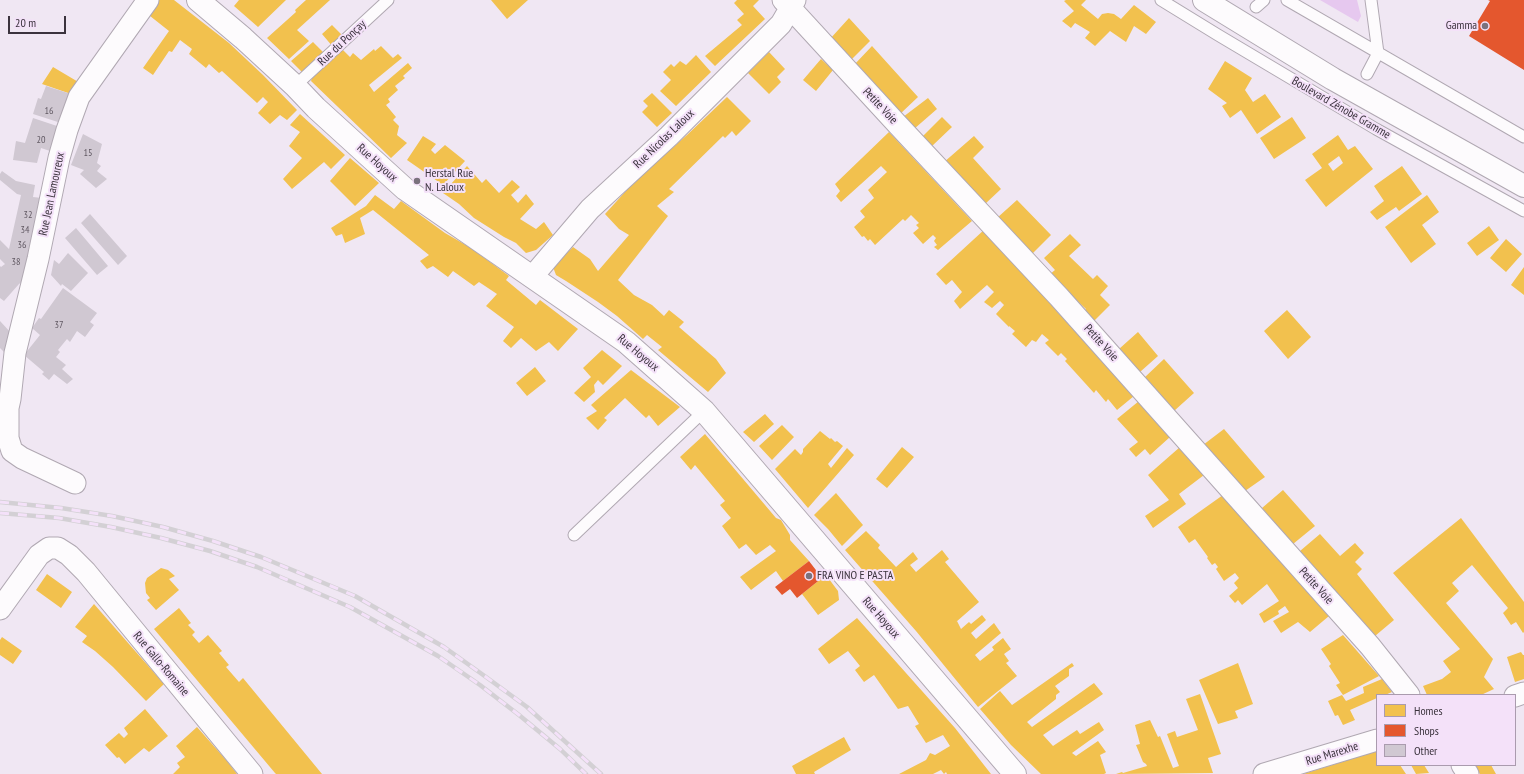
<!DOCTYPE html>
<meta charset="utf-8">
<style>
body{margin:0}
#map{position:relative;width:1524px;height:774px;overflow:hidden;background:#f0e7f3;font-family:"PT Sans Narrow",sans-serif}
canvas{display:block}
.legend{position:absolute;left:1376px;top:694px;width:140px;height:72px;box-sizing:border-box;background:#f4e1f9;border:1px solid #aa9bae;margin:0;padding:5px 7px;list-style:none;font-size:12px;color:#3b333d}
.legend li{display:flex;align-items:center;gap:8px;height:20px}
.legend b{width:20px;border:1px solid #aa9bae}
.scale{position:absolute;left:8px;top:16px;width:58px;height:18px;box-sizing:border-box;border:2px solid #3b333d;border-top:0;padding-left:5px;font-size:12px;line-height:14px;white-space:nowrap;color:#3b333d;-webkit-text-stroke:3px #f4e1f9;paint-order:stroke}
</style>
<div id="map">
<canvas width="1524" height="774"></canvas>
<ul class="legend">
<li><b style="height:11px;background:#f2c14e"></b>Homes</li>
<li><b style="height:11px;background:#e4572e"></b>Shops</li>
<li><b style="height:11px;background:#d0c8d2"></b>Other</li>
</ul>
<div class="scale">20 m</div>
</div>
<script>
const ctx = document.querySelector('canvas').getContext('2d');
ctx.lineJoin = 'round';
function fill(path, color) { ctx.fillStyle = color; ctx.fill(path, 'evenodd'); }
const shape = rows => new Path2D(rows.map(r => 'M' + r).join(''));
function stroke(path, color, width, dash) { ctx.strokeStyle = color; ctx.lineWidth = width; ctx.lineCap = dash ? 'butt' : 'round'; ctx.setLineDash(dash || []); ctx.stroke(path); }
function write(font, color, halo, rows, align = 'center') {
  ctx.font = font + ' "PT Sans Narrow",sans-serif'; ctx.lineWidth = 4; ctx.setLineDash([]); ctx.textBaseline = 'middle'; ctx.strokeStyle = halo; ctx.fillStyle = color; for (const [text, x, y, turn = 0] of rows) {
    ctx.save(); ctx.translate(x, y); ctx.rotate((+turn || 0) * Math.PI / 180); ctx.textAlign = isNaN(turn) ? turn : align; if (halo) ctx.strokeText(text, 0, 0); ctx.fillText(text, 0, 0); ctx.restore();
  }
}
fill(shape([
 [1320,0,1357,0,1361,16,1358,22]
]), '#e6c8ef');
fill(shape([
 [153,0,174,0,229,43,263,75,297,110,287,120,280,115,270,124,258,113,268,102,263,97,257,103,222,71,219,73,209,64,206,68,189,54,192,49,180,40,172,52,169,51,153,75,143,68,169,31,145,12],
 [239,0,286,0,258,27,234,6],
 [306,0,330,0,297,30,309,41,289,59,267,38,296,12,295,10],
 [491,0,528,0,507,19],
 [737,0,759,0,753,6,765,19,715,66,705,56,742,25,737,20,744,14,734,3],
 [1066,0,1086,0,1081,5,1098,19,1102,14,1108,13,1114,14,1121,19,1134,5,1156,22,1146,34,1134,26,1126,42,1110,31,1095,46,1085,38,1090,32,1075,23,1071,28,1062,21,1074,11,1064,1],
 [849,18,870,41,850,61,830,39],
 [332,25,344,37,333,47,322,34],
 [313,42,325,54,304,74,291,61],
 [381,46,393,58,398,54,402,58,369,85,374,92,408,63,412,68,403,76,405,78,395,86,398,90,388,99,390,102,386,105,396,117,393,120,399,126,397,135,407,143,391,158,311,81,313,75,341,48,350,57,353,53,361,60,374,49,375,51],
 [872,46,918,97,899,115,854,65],
 [769,52,785,69,777,77,781,82,769,94,748,73],
 [696,55,711,72,676,106,660,91,671,80,663,72,671,64,674,67,680,61,686,65],
 [821,59,833,70,816,91,803,80],
 [1225,61,1252,78,1245,90,1253,102,1265,94,1281,117,1257,134,1241,110,1230,118,1222,106,1227,103,1208,89],
 [53,67,80,83,71,94,42,84],
 [652,93,672,113,657,127,642,112,648,106,643,101],
 [727,97,751,121,736,136,732,131,725,138,723,136,669,189,674,192,657,206,668,216,618,280,634,295,652,305,664,316,669,310,684,322,679,327,716,359,726,373,708,392,658,350,662,347,647,335,643,339,617,316,598,302,566,281,556,275,553,267,573,247,590,259,598,271,629,235,619,229,605,214,635,181,687,135],
 [928,98,937,109,914,129,903,117],
 [300,114,345,155,331,169,324,162,292,189,283,179,302,158,289,146,300,132,290,125],
 [942,117,952,127,931,147,921,138],
 [1292,117,1306,138,1274,159,1260,138],
 [889,132,972,221,938,250,934,247,937,245,934,241,936,238,933,235,923,244,913,233,919,228,916,225,919,223,911,215,905,221,903,219,875,245,870,239,868,241,864,236,862,237,854,227,865,217,860,211,874,198,868,190,887,172,881,166,841,202,836,196,840,191,835,184],
 [1338,135,1348,150,1355,146,1373,169,1326,207,1305,180,1322,168,1312,154],
 [1339,156,1343,163,1333,171,1328,164],
 [423,136,436,144,431,150,435,154,445,145,465,161,443,185,407,160],
 [974,136,984,147,973,158,1001,189,984,205,943,163],
 [350,158,379,183,355,206,330,181],
 [467,166,482,183,486,179,499,193,512,180,520,187,511,195,518,203,526,194,534,204,520,219,536,229,544,222,553,235,536,250,526,253,516,243,504,237,474,218,459,204,443,193],
 [1402,166,1422,194,1399,211,1396,207,1377,220,1370,212,1384,201,1374,186],
 [375,195,394,209,401,201,445,233,471,248,509,276,506,280,536,305,540,300,578,329,558,351,549,342,536,351,521,338,511,348,503,341,514,327,486,306,497,294,479,282,474,286,453,271,448,277,433,266,427,269,420,261,429,255,373,210,360,218,365,234,345,243,342,234,336,236,331,228,366,206],
 [1427,195,1439,212,1422,225,1436,244,1411,263,1385,227],
 [1017,200,1051,235,1031,255,997,218],
 [1489,226,1499,240,1477,256,1467,243],
 [985,229,1042,293,1059,314,1068,321,1134,396,1117,410,1108,399,1106,402,1096,390,1094,393,1065,361,1067,359,1061,353,1058,356,1045,343,1049,340,1042,334,1036,342,1032,340,1026,347,1012,334,1015,331,1009,326,1009,327,996,314,1004,305,1000,301,992,308,984,302,994,292,987,285,960,309,954,301,962,292,952,280,946,285,936,274],
 [1070,234,1081,245,1069,256,1093,279,1097,275,1108,286,1100,295,1110,305,1092,323,1082,313,1086,309,1049,275,1055,270,1044,258],
 [1506,239,1522,254,1506,272,1490,258],
 [1524,267,1524,295,1511,285],
 [1287,310,1311,337,1288,359,1264,331],
 [1138,332,1158,356,1140,372,1119,349],
 [602,350,622,366,603,385,598,380,594,385,595,392,584,402,574,393,591,377,583,368],
 [1164,359,1194,393,1174,411,1144,378],
 [535,367,546,381,527,396,516,383],
 [631,370,680,407,658,426,649,415,646,418,625,398,604,418,607,420,598,430,586,418,597,411,591,405],
 [1139,401,1170,437,1150,455,1145,449,1136,457,1129,449,1138,442,1117,419],
 [765,414,774,424,754,442,743,432],
 [782,425,794,437,772,460,759,446],
 [1224,429,1265,477,1245,491,1203,445],
 [820,431,830,439,831,438,835,442,837,441,843,446,828,464,831,468,847,448,854,455,808,508,775,469,795,449,801,455,803,452,803,449],
 [705,434,776,518,781,520,790,535,790,540,809,561,783,581,776,571,751,590,740,577,776,551,770,545,756,555,746,544,739,549,722,526,731,518,720,505,725,501,695,465,691,470,680,457],
 [902,447,914,457,887,488,876,479],
 [1180,447,1204,475,1179,494,1186,504,1153,528,1145,516,1169,500,1148,475],
 [1283,490,1315,526,1293,544,1262,508],
 [836,493,863,525,842,546,828,529,814,515],
 [1223,495,1286,568,1302,582,1310,595,1329,616,1310,632,1298,622,1281,633,1273,621,1289,612,1285,606,1278,611,1279,614,1264,623,1259,614,1279,601,1267,584,1242,605,1238,600,1235,603,1229,596,1238,588,1234,583,1239,578,1235,573,1224,581,1216,569,1218,567,1215,563,1212,565,1207,558,1208,557,1195,539,1189,543,1178,527],
 [1461,518,1524,602,1524,632,1523,633,1516,622,1511,625,1503,613,1508,608,1472,565,1452,583,1459,591,1446,603,1493,659,1484,677,1494,689,1481,695,1427,695,1423,686,1442,679,1451,672,1443,661,1460,649,1393,573],
 [866,531,880,545,878,548,896,567,913,552,918,559,910,565,916,572,942,550,949,559,945,562,979,602,956,622,957,621,961,629,969,622,971,624,982,615,986,620,971,633,976,639,994,623,1001,633,975,655,980,661,994,650,992,647,1003,638,1011,649,1004,654,1009,661,1006,663,1017,676,978,707,916,631,845,550],
 [1320,534,1340,556,1355,543,1364,553,1355,562,1362,569,1357,574,1394,620,1375,636,1300,551],
 [161,568,168,570,175,576,169,579,179,590,156,610,147,600,150,598,146,593,145,583,147,578],
 [47,574,72,592,61,608,36,590],
 [822,578,829,579,838,591,839,600,818,615,802,594],
 [94,604,164,684,146,701,113,667,95,651,82,642,87,636,75,627],
 [179,608,191,623,188,625,195,632,192,635,199,643,208,635,222,651,219,653,229,665,226,667,239,682,243,678,322,774,276,774,275,773,154,629],
 [857,618,955,728,991,774,947,774,946,772,944,774,941,770,933,774,899,774,926,760,930,753,935,755,950,746,943,735,926,743,915,726,919,724,908,706,898,709,874,675,864,682,855,670,860,666,848,651,829,664,818,649],
 [1343,635,1379,676,1343,695,1336,685,1340,683,1329,666,1331,664,1321,649],
 [2,637,22,651,13,664,0,655,0,640],
 [1521,652,1523,655,1524,655,1524,679,1515,682,1507,657],
 [1072,663,1074,666,1069,669,1069,676,1055,686,1060,692,1056,695,1056,699,1027,722,1032,727,1094,683,1103,694,1043,735,1053,746,1077,730,1080,734,1099,722,1104,730,1072,753,1076,756,1098,741,1106,752,1100,755,1106,773,1104,774,1041,774,1011,745,980,709,1000,691,1012,705],
 [1238,663,1253,704,1235,711,1238,718,1218,724,1199,680],
 [1382,679,1392,692,1385,695,1377,695,1377,698,1350,710,1355,720,1343,725,1338,715,1335,716,1328,701,1342,695,1346,701,1364,693,1363,687],
 [1200,694,1221,754,1208,758,1213,773,1116,774,1122,772,1123,773,1147,766,1146,764,1143,762,1136,745,1140,744,1135,725,1150,720,1158,737,1160,736,1173,768,1179,766,1167,734,1175,731,1177,737,1198,730,1186,699],
 [145,709,168,736,149,752,144,748,125,764,119,757,117,758,105,745,119,733,124,738,128,734,124,728],
 [197,727,227,761,237,774,173,774,180,767,177,763,185,757,176,746],
 [844,737,851,750,814,772,815,774,796,774,792,766],
 [1377,751,1377,765,1400,765,1406,774,1303,774],
 [1411,765,1424,765,1429,773,1416,774],
 [1474,765,1491,765,1496,774,1480,774]
]), '#f2c14e');
fill(shape([
 [1488,0,1524,0,1524,70,1469,36,1490,1],
 [809,561,822,578,797,598,790,589,782,595,775,587]
]), '#e4572e');
fill(shape([
 [46,86,71,94,61,123,33,114,38,98,41,99],
 [33,118,60,127,53,152,41,148,37,163,13,160,16,141,25,143],
 [83,134,102,144,97,163,101,166,97,171,107,179,96,188,80,174,84,170,71,165],
 [2,171,16,181,35,185,33,197,42,198,27,278,19,284,4,301,0,298,0,266,1,267,5,264,0,259,0,240,9,249,21,195,17,194,0,180,0,174],
 [90,214,127,256,118,265,81,223],
 [76,228,108,266,97,275,65,238],
 [68,253,88,273,71,291,62,284,61,286,51,275,54,260,59,264],
 [63,288,97,313,90,322,94,325,85,337,77,331,70,342,67,339,58,350,60,352,56,357,66,365,62,369,73,379,67,384,54,374,49,380,42,374,44,372,24,355,40,335,32,328,39,318,41,319],
 [0,321,12,334,4,352,0,348]
]), '#d0c8d2');
const service = shape([
 [1161,0,1218,35,1376,129,1524,211],
 [1287,0,1524,137],
 [1256,7,1264,0],
 [1367,74,1378,53,1371,0],
 [295,86,388,0],
 [574,535,704,411]
]);
const minor = shape([
 [783,0,898,125,1059,297,1370,646,1409,695],
 [532,277,590,209,669,136,781,24,795,0],
 [75,483,22,458,12,451,8,438,8,408,10,399,15,353,38,259,59,158,67,130,79,97,148,0],
 [0,609,39,555,49,548,58,548,69,555,86,572,252,774],
 [1515,696,1524,693],
 [1462,765,1468,774],
 [1264,774,1377,740]
]);
const tertiary = shape([
 [198,0,243,38,295,86,316,108,405,189,626,342,704,411,1015,774]
]);
const secondary = shape([
 [1204,0,1333,79,1524,186]
]);
stroke(service, '#b0a8b2', 13);
stroke(minor, '#b0a8b2', 23);
stroke(tertiary, '#b0a8b2', 24);
stroke(secondary, '#b0a8b2', 24);
stroke(service, '#fdfbfd', 11);
stroke(minor, '#fdfbfd', 21);
stroke(tertiary, '#fdfbfd', 22);
stroke(secondary, '#fdfbfd', 22);
const rail = shape([
 [0,502,61,508,112,516,163,527,213,541,261,557,355,596,444,647,486,677,527,707,601,774],
 [0,513,59,518,111,527,161,538,210,551,257,567,350,607,438,656,480,685,519,715,560,749,586,774]
]);
stroke(rail, '#d3d0d4', 4.5);
stroke(rail, '#f4e1f9', 3, [9]);
for (const [x, y, r, color] of [
 [1485,26,4,"#7a727d"],
 [417,181,4,"#7a727d"],
 [809,576,4,"#7a727d"]
]) { const dot = new Path2D(); dot.arc(x, y, r, 0, 2 * Math.PI); ctx.fillStyle = color; ctx.fill(dot); stroke(dot, '#f4e1f9', 1.5); }
write('10px', '#605862', null, [
 ["16",49,111],
 ["20",41,140],
 ["15",88,153],
 ["32",28,215],
 ["34",25,230],
 ["36",22,245],
 ["38",16,262],
 ["37",59,325]
]);
write('12px', '#3b333d', '#f4e1f9', [
 ["Gamma",1477,26,"right"],
 ["Herstal Rue",425,174],
 ["N. Laloux",425,188],
 ["FRA VINO E PASTA",817,576]
], 'left');
write('12px', '#3b333d', '#f4e1f9', [
 ["Rue du Ponçay",342,43,-43],
 ["Petite Voie",880,106,47],
 ["Boulevard Zénobe Gramme",1341,108,30],
 ["Rue Nicolas Laloux",664,139,-44],
 ["Rue Hoyoux",377,163,42],
 ["Rue Jean Lamoureux",52,194,-78],
 ["Petite Voie",1101,343,48],
 ["Rue Hoyoux",638,353,40],
 ["Petite Voie",1316,586,48],
 ["Rue Hoyoux",881,618,49],
 ["Rue Gallo-Romaine",161,664,50],
 ["Rue Marexhe",1332,754,-17]
]);
</script>
